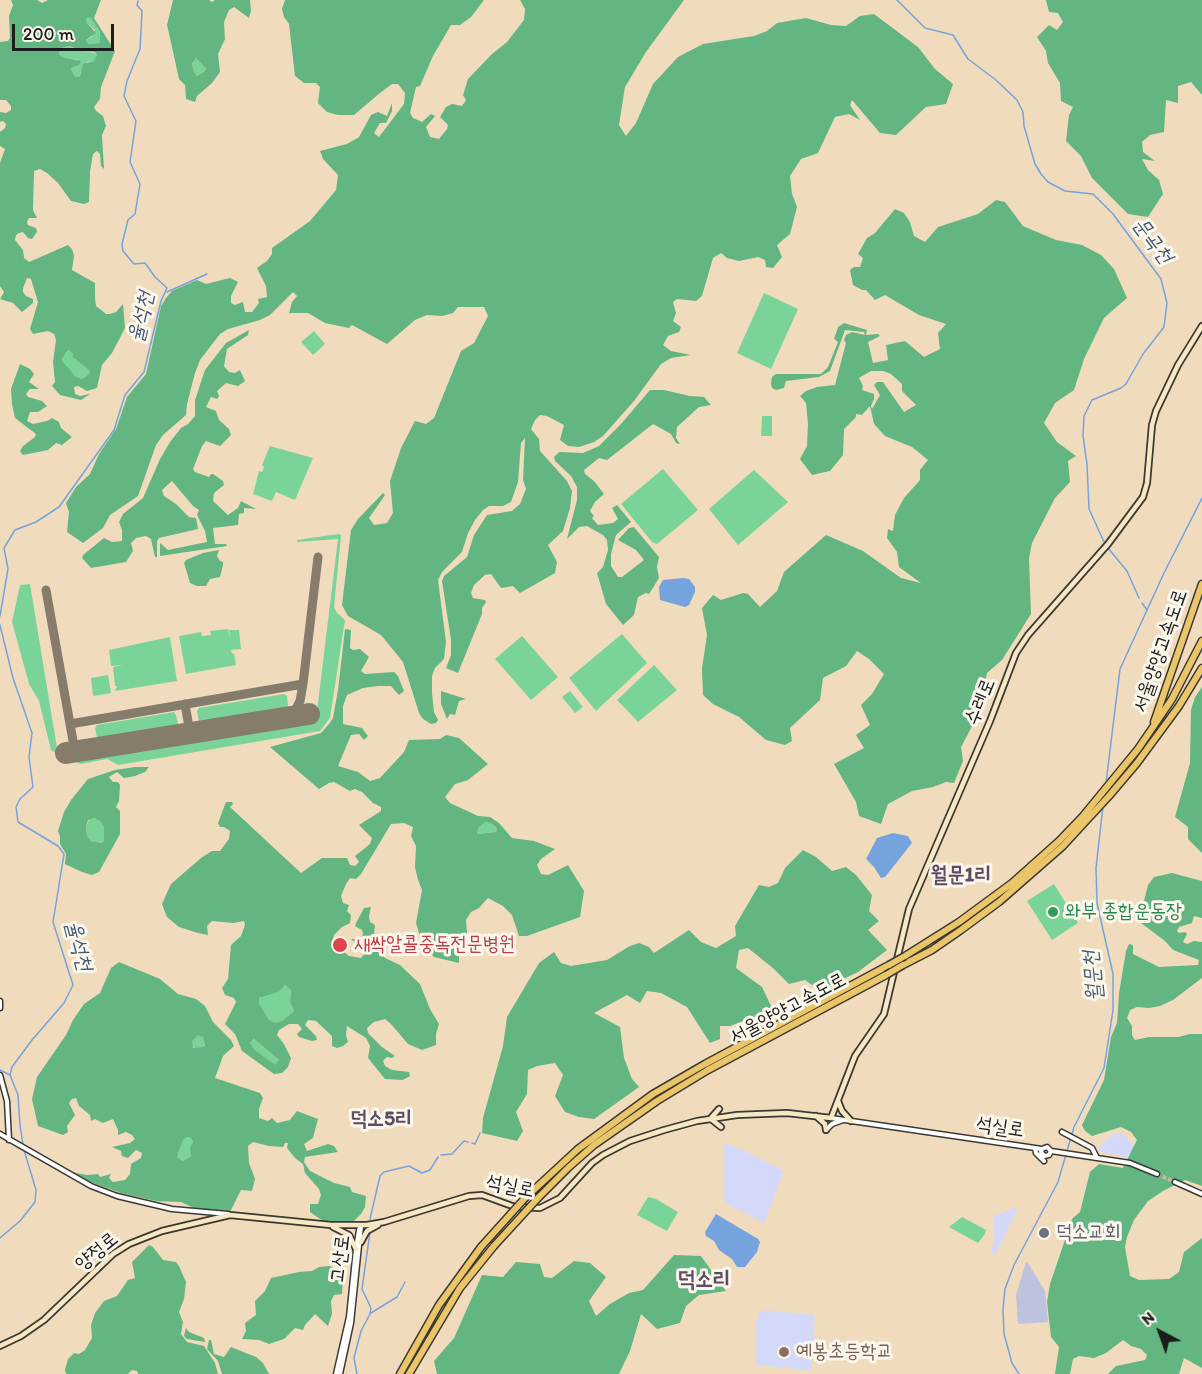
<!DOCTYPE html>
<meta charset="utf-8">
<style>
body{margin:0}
#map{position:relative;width:1202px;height:1374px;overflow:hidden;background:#f0dcbc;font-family:Itim,sans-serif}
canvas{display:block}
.north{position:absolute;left:1130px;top:1302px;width:60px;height:60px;-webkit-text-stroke:4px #fbf7ec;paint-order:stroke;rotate:319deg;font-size:16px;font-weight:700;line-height:24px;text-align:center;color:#1c1c1c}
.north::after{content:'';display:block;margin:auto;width:21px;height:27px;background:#1c1c1c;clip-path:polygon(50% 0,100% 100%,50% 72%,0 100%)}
.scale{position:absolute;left:12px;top:24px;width:102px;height:27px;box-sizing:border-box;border:3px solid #1c1c1c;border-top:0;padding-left:8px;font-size:18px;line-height:21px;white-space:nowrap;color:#1c1c1c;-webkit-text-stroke:4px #fbf7ec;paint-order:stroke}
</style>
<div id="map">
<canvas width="1202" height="1374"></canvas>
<div class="north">N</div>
<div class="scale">200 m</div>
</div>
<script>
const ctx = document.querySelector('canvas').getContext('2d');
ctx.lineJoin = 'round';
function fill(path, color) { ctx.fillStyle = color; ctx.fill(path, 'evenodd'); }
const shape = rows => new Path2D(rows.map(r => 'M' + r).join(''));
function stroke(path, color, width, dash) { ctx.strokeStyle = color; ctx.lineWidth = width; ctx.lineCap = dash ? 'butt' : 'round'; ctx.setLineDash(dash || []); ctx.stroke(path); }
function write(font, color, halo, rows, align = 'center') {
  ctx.font = font + ' Itim,"Poor Story",sans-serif'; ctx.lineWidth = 6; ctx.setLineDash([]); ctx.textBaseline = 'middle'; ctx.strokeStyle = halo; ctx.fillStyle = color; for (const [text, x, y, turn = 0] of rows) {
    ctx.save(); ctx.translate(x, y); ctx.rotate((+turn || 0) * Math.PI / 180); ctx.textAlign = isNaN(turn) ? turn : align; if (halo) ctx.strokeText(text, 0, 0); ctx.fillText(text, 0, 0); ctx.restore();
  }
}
fill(shape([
 [1115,1133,1123,1134,1135,1146,1128,1158,1098,1151,1101,1144],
 [724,1143,738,1148,784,1171,764,1223,727,1204,724,1200],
 [1015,1208,1018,1209,994,1257,991,1249,994,1243,993,1216],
 [764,1310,815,1315,811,1370,756,1365,756,1325,759,1313]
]), '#d4d8f9');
fill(shape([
 [1026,1262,1028,1263,1045,1291,1048,1322,1018,1324,1016,1295]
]), '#bdc3de');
fill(shape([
 [88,17,91,17,100,32,100,43,88,44,86,40,92,37,95,30,87,23,86,19],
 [68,46,83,51,95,53,97,55,97,59,94,61,87,62,79,77,75,77,71,69,79,60,61,57,59,54,61,48],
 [195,58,200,60,206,67,205,71,197,76,194,72,192,62],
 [764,293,798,309,771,369,737,353],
 [314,331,325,344,313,355,301,342],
 [68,350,73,354,72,357,89,370,90,373,82,379,75,376,69,368,63,362,62,359],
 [762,416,772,416,772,436,761,436],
 [270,446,313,458,295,500,276,492,272,501,253,494,259,471,262,472,264,467,262,465],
 [663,469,698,510,657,544,652,542,621,504],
 [754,470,788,502,738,545,709,509],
 [338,534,341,535,334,607,337,613,345,620,330,718,320,731,118,765,107,759,81,764,60,756,51,750,39,701,29,684,12,622,20,585,30,584,58,754,73,760,316,719,338,539,297,542,297,540],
 [228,629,230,638,229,630,239,630,241,649,231,650,232,654,234,653,236,665,186,674,179,636,201,632,202,636,211,635,210,631],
 [622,634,647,663,596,711,569,678],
 [522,636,558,677,531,700,495,659],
 [170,637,177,681,115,691,117,686,115,686,113,667,123,665,111,666,109,650],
 [654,665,677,690,638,722,617,700],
 [108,675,111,693,93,696,91,678],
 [570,691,583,707,575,713,562,697],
 [284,694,287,696,288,706,285,709,201,723,199,721,197,711,199,708],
 [174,712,176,715,178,724,176,727,100,740,97,738,95,728,97,725],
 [95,818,101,822,104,827,104,840,102,843,91,841,87,836,86,827,89,820],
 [486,822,492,824,497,830,496,832,477,834,479,827],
 [1054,884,1078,923,1052,940,1027,901],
 [285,985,291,989,290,1002,294,1011,282,1021,275,1024,269,1020,259,1003,259,998,279,992],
 '191 1042a7 7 0 1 1 14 0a7 7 0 1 1-14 0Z',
 [254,1039,280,1061,275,1066,255,1050,250,1043],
 [187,1137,191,1138,193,1142,191,1156,183,1161,177,1157,183,1140],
 [648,1197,656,1199,678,1212,667,1231,637,1215],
 [962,1217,986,1230,985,1234,978,1243,949,1227]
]), '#7ad499');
fill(shape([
 [11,0,37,0,42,3,48,0,101,0,94,18,115,51,101,87,100,99,94,107,96,111,103,116,106,126,102,135,104,169,101,166,100,154,97,151,93,154,90,172,89,202,84,204,71,201,58,183,47,173,40,169,34,171,33,210,37,218,29,218,27,222,28,225,36,228,37,232,32,239,28,238,23,232,19,233,16,235,15,240,23,250,24,258,29,262,68,245,72,249,74,256,72,270,95,283,95,298,96,306,106,314,110,314,116,312,123,304,125,328,112,353,102,365,97,388,87,391,78,386,74,387,75,394,80,396,90,394,81,400,60,395,52,386,55,382,53,362,56,340,54,334,48,331,33,334,30,329,38,302,31,279,27,278,23,288,23,292,26,296,33,299,33,303,27,308,22,312,13,303,0,299,4,292,0,286,0,163,5,149,0,146,0,132,5,128,6,124,3,121,0,122,0,112,6,113,11,110,11,106,6,100,0,100,0,42,8,41,10,38,9,16,13,5],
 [88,17,91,18,100,32,100,43,88,44,86,40,96,33,87,23,86,19],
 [69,46,83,51,95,52,97,55,94,61,83,64,81,74,79,77,75,77,71,69,73,67,79,65,81,61,62,57,59,54,61,48],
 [68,350,73,354,72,357,89,370,90,373,82,379,75,376,69,368,63,362,62,359],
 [173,0,209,0,212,2,215,0,250,0,251,11,249,18,234,7,229,10,224,22,225,39,218,54,220,72,212,83,197,96,195,102,186,99,185,85,179,79,170,38,167,25],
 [196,58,206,68,205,71,197,76,194,72,192,63],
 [285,0,484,0,471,17,460,25,451,25,433,56,420,86,416,87,410,113,413,118,422,122,431,114,435,116,426,127,430,137,439,139,447,129,448,125,440,117,446,107,452,104,462,106,466,100,463,95,468,79,492,54,507,42,524,20,525,9,520,0,684,0,646,52,625,87,619,125,626,136,636,123,653,84,678,57,703,44,754,36,767,31,777,23,806,18,831,25,846,26,860,16,874,14,918,47,935,69,953,84,946,104,926,107,896,135,880,133,852,100,850,105,860,120,849,114,835,117,818,153,801,159,790,176,792,194,797,207,790,234,777,245,782,257,773,268,766,267,765,260,758,257,739,261,727,258,721,253,713,258,702,296,696,301,677,299,673,302,676,313,673,321,681,327,679,332,668,336,663,345,671,351,691,355,671,358,661,364,634,401,603,436,594,442,579,447,568,446,560,440,564,425,547,416,540,415,535,420,531,429,539,439,540,451,567,481,572,491,570,508,563,531,548,545,557,562,555,573,520,593,513,586,501,588,491,574,485,575,474,585,471,593,473,598,485,600,486,602,482,608,482,614,458,673,446,668,451,655,451,640,442,581,444,576,467,557,474,535,487,515,512,511,520,504,526,489,523,480,525,438,521,443,518,482,511,502,503,506,489,506,483,510,475,520,468,533,462,552,442,572,438,580,446,642,444,659,435,668,432,676,432,693,434,712,438,720,436,723,431,724,423,719,419,713,403,662,381,635,348,616,342,605,351,530,358,519,383,493,385,495,381,501,369,518,374,525,387,523,393,513,390,481,401,448,415,421,426,424,434,418,461,351,474,343,488,316,484,307,458,307,453,313,442,316,427,315,415,320,387,344,352,325,349,328,325,323,308,313,289,313,292,302,297,296,293,292,270,315,260,320,228,329,220,334,200,360,195,373,187,404,186,415,163,435,156,445,138,496,110,515,103,528,83,543,67,532,69,512,66,503,76,487,90,474,99,454,116,429,127,397,146,374,161,306,166,298,172,291,197,280,206,284,230,278,238,282,231,296,231,303,235,305,243,302,245,312,252,312,259,303,258,299,267,297,266,286,257,268,267,261,272,254,272,248,310,221,336,190,338,175,323,159,320,151,347,144,359,137,371,115,378,112,387,116,392,103,392,111,386,123,380,123,374,133,379,137,404,104,405,93,398,84,392,84,380,93,354,115,338,115,327,112,318,103,320,87,316,83,304,83,295,76,289,24,284,17,282,9],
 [1046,0,1202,0,1202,95,1191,82,1178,86,1178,103,1166,100,1164,132,1150,135,1142,142,1143,152,1155,161,1142,159,1148,170,1159,180,1163,194,1148,217,1128,214,1092,178,1081,156,1066,141,1069,115,1073,107,1061,101,1060,83,1048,63,1046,51,1037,37,1049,25,1057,30,1063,22,1058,13,1049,12],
 [996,200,1005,202,1023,226,1056,240,1082,245,1101,255,1114,269,1127,298,1104,318,1084,359,1074,390,1055,403,1044,423,1057,442,1076,456,1068,461,1070,482,1055,498,1032,543,1029,558,1031,614,1002,660,987,673,983,692,985,702,961,747,963,761,954,783,946,782,933,787,912,791,888,804,881,824,859,816,856,802,834,764,864,748,856,735,870,725,861,705,872,694,884,674,869,659,857,651,846,666,823,678,820,700,790,728,792,741,785,745,766,740,739,717,713,704,703,695,702,668,707,635,702,608,713,595,721,600,743,593,748,594,760,607,777,591,784,572,826,535,863,551,901,578,921,583,899,567,897,552,887,538,888,529,893,531,895,515,904,498,920,480,920,470,928,460,912,447,885,436,874,424,870,406,862,415,856,414,856,417,844,429,843,455,830,471,812,475,800,459,807,446,808,424,806,403,800,396,806,391,817,387,835,385,846,343,844,340,846,335,852,332,865,335,864,332,845,330,830,371,819,377,786,381,784,388,776,390,772,388,771,384,772,377,776,374,821,374,828,367,838,342,834,339,838,327,844,323,867,330,866,335,878,334,880,336,868,342,873,363,888,360,886,345,905,341,924,357,940,349,938,333,946,324,919,315,885,295,875,300,866,290,862,290,853,285,850,270,854,267,860,267,863,258,858,254,867,238,875,233,895,209,904,213,910,222,914,236,925,242,938,227,978,214],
 [871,371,883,371,891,374,902,384,902,391,916,405,904,412,883,382,877,382,874,385,880,395,872,409,871,406,874,399,874,394,862,390,863,386,859,378],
 [249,330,248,335,227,349,224,366,229,372,235,373,240,370,245,381,238,386,226,383,217,391,219,396,217,399,211,397,206,407,216,411,219,420,229,429,231,435,220,446,206,441,202,446,193,469,195,472,209,477,211,474,213,474,223,481,224,485,214,493,213,501,228,515,238,508,241,501,256,509,244,508,244,513,239,514,238,525,213,528,215,544,226,544,227,546,160,556,160,543,168,550,207,542,205,531,197,515,199,510,193,506,172,481,162,490,164,496,176,504,189,517,196,518,198,529,159,538,157,541,157,557,155,557,151,539,146,536,136,538,131,543,133,551,126,562,91,568,82,558,83,555,104,538,112,542,122,541,122,530,119,522,123,514,143,498,160,459,170,442,181,428,188,424,195,416,195,400,205,370,226,343],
 [20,364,30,369,34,374,29,382,39,389,30,389,26,394,28,397,42,401,47,406,38,412,30,412,27,421,33,424,47,421,52,418,59,422,61,428,72,437,62,445,56,443,48,450,23,455,20,451,23,446,35,437,36,434,15,418,12,404,11,389],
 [650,390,664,390,690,396,704,397,711,405,699,407,677,427,676,438,680,444,676,443,671,434,653,424,607,460,599,458,584,470,585,474,594,481,604,494,595,502,590,511,594,516,592,518,598,525,613,523,618,519,612,508,617,505,631,522,616,535,611,554,611,566,618,577,622,577,644,560,636,550,618,540,629,528,634,527,659,557,657,567,659,578,649,594,646,593,638,597,634,615,623,625,606,604,597,573,603,567,605,560,608,550,607,540,603,535,587,526,579,527,567,539,577,500,577,487,571,476,555,461,554,457,559,452,583,453,599,446,621,424],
 [219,550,217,556,220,561,223,562,223,565,220,577,210,579,206,586,197,586,190,583,184,563,186,560,203,553],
 [345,629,351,630,350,648,353,650,360,649,369,657,361,671,365,674,394,672,398,676,404,691,399,695,391,686,378,686,363,688,347,695,343,706,343,724,362,728,368,736,364,740,359,734,351,735,338,766,358,772,370,781,380,778,404,752,409,740,440,739,446,735,459,738,488,764,468,780,455,784,445,797,450,803,478,816,490,817,499,823,512,838,534,841,555,849,541,859,537,865,541,874,548,875,568,865,584,891,580,917,527,936,519,936,512,915,503,906,488,898,479,908,471,912,466,920,467,933,466,941,459,947,459,963,434,957,422,943,416,923,422,890,418,880,415,867,416,846,411,836,413,827,404,823,391,824,361,874,356,879,350,878,346,884,341,896,343,903,349,905,347,911,351,915,350,923,342,927,334,935,332,942,349,956,361,958,365,953,364,946,357,944,351,939,361,939,363,934,362,930,355,926,356,923,364,908,371,907,369,917,370,922,375,925,373,944,375,947,380,950,385,958,400,965,420,984,430,1009,439,1024,436,1034,436,1045,422,1050,408,1044,391,1024,385,1019,374,1022,367,1028,368,1033,382,1047,395,1056,392,1058,387,1057,383,1061,385,1066,392,1070,409,1072,410,1076,403,1080,385,1079,368,1058,370,1046,366,1038,347,1026,346,1035,348,1042,343,1046,337,1048,332,1046,332,1036,316,1021,308,1020,305,1025,316,1036,317,1040,312,1041,299,1037,297,1034,302,1029,298,1024,289,1024,279,1030,277,1035,284,1044,291,1058,288,1067,282,1073,274,1074,242,1051,235,1034,225,1024,236,1002,234,998,225,995,222,988,228,979,231,945,241,936,245,925,244,921,233,923,212,921,207,926,208,935,198,933,179,927,167,917,162,904,171,884,201,858,212,851,220,851,229,839,230,831,224,827,220,827,218,823,226,802,232,802,233,804,230,807,301,873,322,858,347,858,350,865,355,866,359,862,355,856,370,844,372,838,359,825,381,811,381,807,373,803,362,792,355,789,350,791,334,782,329,783,319,789,270,747,321,733,329,724,333,718,338,690],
 [486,822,492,824,497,829,496,832,477,834,479,827],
 [285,985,291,990,290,1002,294,1011,282,1021,275,1023,269,1020,259,1003,259,998,279,992],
 [254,1039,279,1060,275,1065,255,1050,250,1043],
 [1202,687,1202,853,1188,839,1188,827,1175,817,1190,763,1191,710,1195,697],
 [441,691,466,699,459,701,455,715,450,714,447,719,441,704],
 [135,767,149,767,145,772,135,776,124,778,117,772,109,777,113,782,118,782,120,785,119,801,116,807,120,811,120,834,99,872,92,875,82,872,65,864,66,854,60,844,60,836,58,831,64,812,71,800,88,779,115,770],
 [95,818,101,822,104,827,104,840,102,843,91,841,87,836,86,827,88,820],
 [803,850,816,857,832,871,846,867,856,875,872,895,869,911,879,921,868,930,887,950,858,972,820,990,805,980,789,984,774,969,748,948,739,950,736,968,762,987,773,1010,730,1026,720,1026,720,1039,710,1043,687,1007,661,993,647,991,640,1003,627,995,594,1013,620,1027,624,1058,632,1079,639,1087,594,1119,579,1117,565,1112,555,1096,563,1075,555,1063,537,1066,528,1070,527,1094,516,1112,523,1131,517,1141,482,1133,483,1118,503,1046,507,1017,539,963,554,952,561,963,571,966,607,960,630,946,639,943,649,947,654,953,689,930,701,942,716,948,736,936,735,926,759,885,769,887,778,883,785,868],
 [1172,873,1202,881,1202,918,1194,916,1192,923,1179,927,1177,931,1179,933,1185,932,1187,934,1183,942,1187,944,1194,941,1202,942,1202,978,1173,1000,1160,1006,1149,1008,1137,1007,1130,1010,1127,1018,1132,1026,1132,1035,1135,1040,1149,1037,1178,1037,1190,1034,1202,1034,1202,1186,1185,1180,1163,1191,1148,1201,1134,1220,1127,1237,1125,1247,1130,1276,1139,1280,1169,1279,1179,1272,1184,1252,1202,1238,1202,1368,1184,1358,1179,1374,1108,1374,1116,1366,1145,1360,1147,1355,1141,1349,1131,1346,1123,1340,1106,1353,1094,1358,1079,1356,1073,1359,1070,1374,1055,1374,1059,1347,1051,1337,1047,1302,1050,1284,1072,1219,1080,1212,1090,1172,1099,1164,1123,1168,1137,1140,1131,1132,1121,1127,1092,1136,1085,1131,1082,1125,1104,1080,1111,1037,1117,1023,1119,993,1126,951,1129,944,1133,945,1133,954,1159,967,1198,965,1199,960,1173,950,1165,941,1141,923,1141,913,1148,885,1154,877],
 [119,962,160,979,178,994,196,999,205,1006,213,1022,231,1040,234,1046,223,1056,215,1078,260,1093,263,1098,259,1109,259,1118,268,1121,272,1118,277,1123,290,1120,297,1111,318,1119,313,1138,304,1144,307,1151,328,1144,334,1146,338,1152,305,1157,304,1162,310,1171,334,1183,350,1187,352,1192,366,1196,365,1207,361,1214,353,1222,326,1223,310,1212,310,1204,318,1204,321,1195,319,1189,305,1173,303,1164,295,1158,287,1148,288,1143,285,1143,283,1147,269,1146,253,1142,248,1146,249,1163,255,1179,252,1191,241,1190,230,1212,196,1209,181,1202,156,1201,121,1193,88,1181,71,1172,87,1175,98,1174,100,1177,111,1174,109,1178,113,1182,125,1180,130,1174,131,1164,141,1158,142,1153,136,1150,128,1158,122,1156,121,1151,112,1147,130,1143,135,1139,132,1135,126,1132,118,1135,118,1130,113,1119,103,1123,95,1119,91,1121,90,1115,79,1106,76,1098,72,1099,69,1103,75,1115,67,1126,68,1132,63,1135,38,1126,32,1099,37,1077,66,1035,73,1020,84,1004,100,993,111,968],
 [198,1035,203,1037,205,1045,203,1047,193,1048,192,1041],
 [187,1137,191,1138,193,1142,190,1147,191,1156,183,1161,177,1157,183,1140],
 [149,1245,153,1247,163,1260,176,1262,179,1266,186,1282,184,1299,179,1312,183,1322,181,1334,187,1342,204,1346,215,1363,218,1374,138,1374,137,1371,132,1370,128,1374,66,1374,65,1370,68,1359,74,1353,79,1354,85,1350,92,1338,91,1325,95,1313,104,1301,117,1296,128,1280,135,1278,132,1262],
 [674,1255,701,1256,726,1291,699,1295,686,1306,680,1323,657,1329,641,1314,630,1351,619,1374,437,1374,434,1361,454,1338,482,1275,503,1277,516,1262,540,1264,544,1277,552,1278,574,1261,590,1263,606,1277,589,1301,596,1316,610,1304,629,1293,643,1290],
 [329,1266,338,1269,343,1275,342,1294,334,1295,331,1301,332,1314,328,1326,315,1314,305,1325,303,1330,295,1328,284,1339,269,1344,259,1340,242,1339,246,1331,245,1323,256,1315,255,1301,265,1291,271,1278,299,1272,312,1271,319,1267],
 [186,1328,189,1332,204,1338,205,1342,187,1339,184,1336],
 [209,1340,211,1340,214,1354,224,1357,231,1347,256,1357,263,1363,269,1374,222,1374,218,1361,207,1349]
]), '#63b681');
fill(shape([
 [683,578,689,579,695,587,695,592,689,605,685,607,660,600,659,587,663,580],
 [893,833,908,836,912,843,885,877,881,878,874,867,866,859,877,838],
 [716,1214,758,1239,760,1242,757,1252,745,1267,737,1267,732,1259,719,1250,714,1241,706,1236,705,1232]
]), '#75a3de');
stroke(shape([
 [897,0,925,28,953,35,968,59,996,80,1017,100,1023,112,1024,126,1035,164,1041,174,1048,182,1065,191,1093,194,1113,214,1161,279,1167,303,1164,327,1143,354,1126,384,1121,388,1092,400,1084,416,1083,436,1087,464,1089,509,1105,544],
 [167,292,207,274],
 [1108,548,1127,571,1139,598],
 [1142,603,1147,610],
 [0,616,8,569,4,548,15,530,36,522,59,507,114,430,125,395,144,372,161,301,167,288,155,277,145,263,134,264,123,251,122,244,128,220,135,214,140,184,130,162,136,121,124,96,127,81,140,49,142,11,137,5,138,1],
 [0,625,13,678,32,733,29,757,33,787,20,799,16,807,18,822,58,846,64,854,53,922,73,985,64,1003,32,1040,12,1067,10,1075,18,1095,20,1125,23,1145],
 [1106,783,1120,669,1164,573,1202,498],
 [0,1070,10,1075],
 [472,1143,475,1144,480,1133],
 [441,1155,452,1154,464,1141,468,1142],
 [370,1219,380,1176,384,1172,409,1166,422,1173,430,1170,438,1157],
 [0,1238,20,1221,35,1202,36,1190,24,1150],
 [371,1313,397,1297,405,1282],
 [357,1374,354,1358,361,1331,370,1314,371,1308,362,1289,370,1232],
 [1019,1374,1012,1363,1004,1334,1003,1309,1005,1289,1014,1265,1058,1182,1074,1127,1104,1068,1113,1010,1113,974,1097,903,1096,868,1103,806]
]), '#75a3de', 1.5);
stroke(shape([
 [46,590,75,752],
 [185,704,190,733],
 [292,717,300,701,303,684,318,557],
 [70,724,303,684]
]), '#867c6c', 9);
stroke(shape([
 [66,753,309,714]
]), '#867c6c', 22);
stroke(shape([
 [1157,1174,1175,1182]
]), '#c6b69c', 4, [4, 2]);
const tertiary = shape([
 [0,1001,0,1008],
 [0,1075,7,1101,9,1140],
 [831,1118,1042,1149,1047,1147,1051,1151],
 [826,1130,832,1124,843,1120],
 [1062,1132,1092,1148,1096,1156],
 [0,1134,91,1186,117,1196,172,1209,228,1214],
 [1035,1148,1036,1153,1044,1161],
 [1042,1149,1041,1152,1044,1156,1049,1155,1051,1151],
 [1051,1151,1130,1163,1157,1174],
 [1175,1182,1202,1194],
 [336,1374,349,1317,356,1249,359,1230,361,1225],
 [340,1374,351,1323,361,1226]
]);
const secondary = shape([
 [838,1101,842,1111,851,1121],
 [816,1116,825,1124,826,1130],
 [711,1118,719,1109],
 [711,1119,721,1127],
 [333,1227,349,1235,356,1249],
 [361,1242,367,1231,378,1225],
 [0,1346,21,1336,44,1320,113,1254,129,1244,162,1231,230,1215,331,1225,367,1225,384,1222,469,1196,482,1195,515,1207,540,1208,560,1198,592,1163,603,1155,630,1141,664,1130,697,1121,737,1115,787,1113,831,1118,855,1056,884,1014,909,909,990,721,1016,653,1028,635,1108,544,1143,497,1147,483,1152,425,1156,411,1178,365,1202,326]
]);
const motorway = shape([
 [1154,722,1202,584],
 [905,956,959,922,1012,883,1059,841,1083,816,1138,749,1151,730,1172,699,1202,641],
 [903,965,932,950,961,930,999,902,1063,846,1109,796,1137,763,1179,706,1202,668],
 [525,1198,578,1149,653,1094,705,1064,889,965],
 [538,1198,568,1168,594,1145,657,1101,708,1070,886,975],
 [400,1374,439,1305,481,1247],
 [409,1374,460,1288,494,1246]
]);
stroke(tertiary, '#3c3934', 7);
stroke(secondary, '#3c3934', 8);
stroke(motorway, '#3c3934', 9);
stroke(tertiary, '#fff', 4);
stroke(secondary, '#f7e8c3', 4.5);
stroke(motorway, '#ebc669', 6);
const motorwayBridge = shape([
 [889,965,905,956],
 [886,975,903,965],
 [494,1246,538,1198],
 [481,1247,525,1198]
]);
stroke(motorwayBridge, '#3c3934', 9, []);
stroke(motorwayBridge, '#ebc669', 6);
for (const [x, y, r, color] of [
 [1053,912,6,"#2e9e5b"],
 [340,945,8,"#e0444e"],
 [1044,1233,6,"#6b7280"],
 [784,1352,6,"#8d6e63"]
]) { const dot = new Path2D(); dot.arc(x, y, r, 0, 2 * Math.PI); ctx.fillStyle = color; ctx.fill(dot); stroke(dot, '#fbf7ec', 2); }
write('20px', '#1c1c1c', '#fbf7ec', [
 ["서울양양고속도로",1161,651,-71],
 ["수레로",981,702,-68],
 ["서울양양고속도로",788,1009,-28],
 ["석실로",1000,1128,8],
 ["석실로",510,1187,11],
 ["양정로",97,1252,-39],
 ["고산로",341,1259,-83]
]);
write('20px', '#27864d', '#fbf7ec', [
 ["와부 종합운동장",1065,912]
], 'left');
write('20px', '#be3a42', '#fbf7ec', [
 ["새싹알콜중독전문병원",354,945]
], 'left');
write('20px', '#5b616d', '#fbf7ec', [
 ["덕소교회",1056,1233]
], 'left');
write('20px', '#785e54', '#fbf7ec', [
 ["예봉초등학교",796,1352]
], 'left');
write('italic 21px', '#445973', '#fbf7ec', [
 ["문곡천",1152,241,53],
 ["율석천",142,317,-77],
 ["율석천",78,946,75],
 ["월문천",1094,976,-96]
]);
write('bold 21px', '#5e4c63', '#fbf7ec', [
 ["월문1리",961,876],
 ["덕소5리",381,1120]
]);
write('bold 22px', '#5e4c63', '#fbf7ec', [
 ["덕소리",704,1280]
]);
</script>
